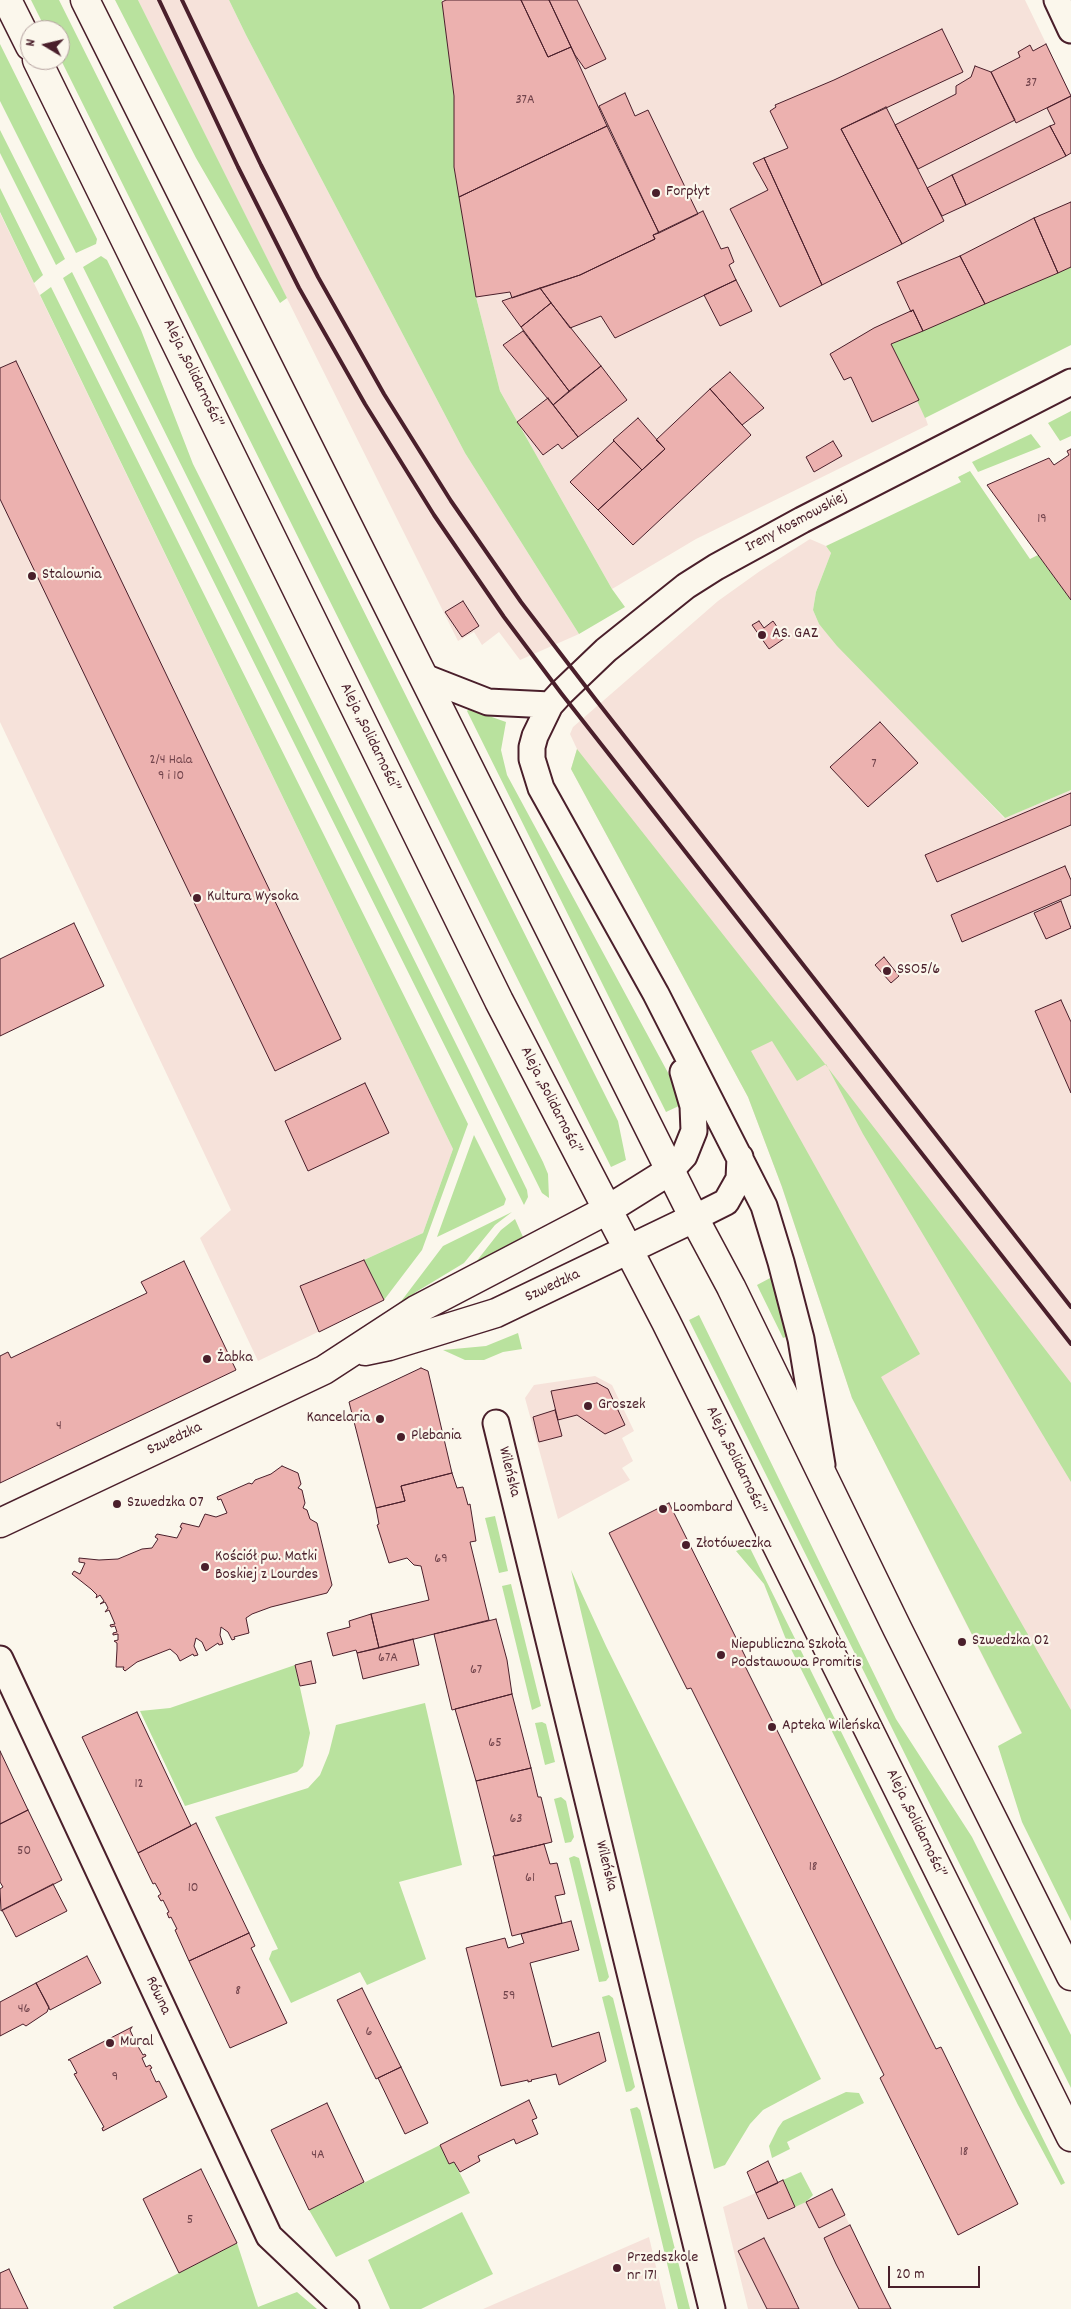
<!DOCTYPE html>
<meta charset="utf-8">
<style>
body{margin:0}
#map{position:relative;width:1071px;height:2309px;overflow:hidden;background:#fbf7ec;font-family:Dekko,sans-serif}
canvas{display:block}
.north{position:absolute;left:20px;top:20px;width:50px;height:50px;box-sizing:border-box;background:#fbf7ec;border:1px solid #b4a19f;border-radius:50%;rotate:279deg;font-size:14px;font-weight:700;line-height:20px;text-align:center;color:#4a1f2b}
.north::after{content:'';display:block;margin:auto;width:18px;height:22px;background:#4a1f2b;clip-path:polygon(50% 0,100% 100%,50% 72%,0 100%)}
.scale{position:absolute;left:888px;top:2266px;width:92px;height:22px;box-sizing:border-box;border:2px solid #4a1f2b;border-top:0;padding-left:6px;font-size:15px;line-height:18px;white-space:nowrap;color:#4a1f2b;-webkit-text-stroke:4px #fbf7ec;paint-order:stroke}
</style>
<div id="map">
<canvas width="1071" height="2309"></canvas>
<div class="north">N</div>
<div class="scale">20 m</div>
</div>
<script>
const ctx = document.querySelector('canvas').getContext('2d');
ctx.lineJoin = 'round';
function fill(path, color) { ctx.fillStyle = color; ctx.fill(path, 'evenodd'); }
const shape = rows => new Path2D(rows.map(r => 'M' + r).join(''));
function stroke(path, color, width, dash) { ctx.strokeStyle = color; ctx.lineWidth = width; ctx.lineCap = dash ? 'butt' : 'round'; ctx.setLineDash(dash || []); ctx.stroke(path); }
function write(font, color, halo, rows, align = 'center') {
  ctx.font = font + ' Dekko,sans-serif'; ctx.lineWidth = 4.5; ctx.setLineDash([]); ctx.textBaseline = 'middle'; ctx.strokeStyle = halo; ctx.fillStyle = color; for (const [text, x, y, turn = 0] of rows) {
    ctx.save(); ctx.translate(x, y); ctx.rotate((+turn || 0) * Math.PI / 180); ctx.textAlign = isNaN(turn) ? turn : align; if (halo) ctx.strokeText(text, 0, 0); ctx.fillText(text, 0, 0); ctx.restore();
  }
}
fill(shape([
 [138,0,229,0,246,35,465,453,579,634,520,660,499,632,482,645,474,632,458,641],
 [442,0,1025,0,1071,95,1071,267,919,400,928,425,696,539,612,589,500,391,476,297,454,167,454,96],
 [0,213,453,1149,423,1233,364,1260,384,1300,258,1361,200,1238,231,1210,0,722],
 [810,539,826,546,831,553,816,592,813,610,819,624,1004,818,1071,790,1071,1831,852,1398,782,1187,748,1097,571,769,577,749,570,734,573,727,718,601,760,571],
 [595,1376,612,1385,634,1431,622,1438,633,1461,622,1468,630,1480,558,1519,525,1398,534,1385],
 [770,2187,795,2207,832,2189,891,2309,748,2309,723,2207],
 [649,2237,666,2309,483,2309]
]), '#f6e2da');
fill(shape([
 [31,0,59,0,618,1121,626,1160,611,1167,60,58,60,30,46,30],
 [115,0,138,0,287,298,280,303,196,158],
 [229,0,442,0,454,96,454,167,476,297,500,391,612,589,625,607,579,634,465,453,246,35],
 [0,44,97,239,96,244,76,253,0,101],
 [0,130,65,259,56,265,0,153],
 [0,188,43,275,34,283,0,212],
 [101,256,107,260,141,330,193,464,543,1162,548,1174,549,1198,542,1193,83,267],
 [1071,267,1071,345,925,418,891,344],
 [72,272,469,1070,527,1190,528,1197,524,1205,79,311,63,278],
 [51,287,468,1124,422,1250,384,1300,364,1260,423,1233,453,1149,40,295],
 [1071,411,1071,436,1060,441,1048,423],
 [1031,434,1041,447,978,472,972,462],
 [970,471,1030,559,1038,555,1071,600,1071,790,1005,818,837,646,819,624,813,610,816,592,831,553,826,546,961,482,958,477],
 [469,709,506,722,501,750,507,775,673,1082,681,1105,666,1112,467,711],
 [577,749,825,1064,1071,1383,1071,1482,863,1134,826,1064,797,1081,772,1041,751,1051,920,1354,881,1377,1071,1710,1071,1921,1022,1822,998,1746,1022,1733,852,1398,782,1187,748,1097,571,769],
 [474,1135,506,1199,504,1205,437,1237],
 [512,1212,495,1225,464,1263,416,1292,393,1312,443,1246],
 [515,1219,523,1237,472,1267,501,1230],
 [772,1277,788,1336,783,1338,757,1285],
 [699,1315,896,1719,972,1837,1071,2035,1071,2088,689,1320],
 [518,1333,522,1349,503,1352,484,1360,465,1360,443,1350,486,1346],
 [495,1516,508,1571,499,1573,485,1518],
 [749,1546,1065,2183,1061,2185,1018,2105,785,1637,764,1584,736,1551],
 [571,1570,606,1646,821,2079,763,2110,750,2124,725,2165,714,2169],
 [511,1584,541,1706,532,1710,502,1586],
 [295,1665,310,1733,303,1766,297,1772,185,1806,140,1711,170,1708],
 [425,1703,462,1865,399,1882,426,1959,367,1985,360,1972,291,2003,269,1959,272,1951,278,1949,215,1817,308,1788,320,1775,329,1753,336,1725],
 [542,1722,546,1724,555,1762,545,1765,535,1723],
 [561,1797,566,1801,574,1837,571,1842,565,1843,554,1799],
 [574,1856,579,1858,609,1977,606,1981,599,1982,569,1858],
 [609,1995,613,1998,635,2087,631,2091,626,2092,602,1997],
 [846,2092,859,2093,864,2103,787,2142,790,2149,772,2158,769,2146,778,2128,783,2121],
 [637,2107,640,2110,690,2309,678,2309,630,2109],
 [440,2145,449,2164,454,2162,470,2193,336,2257,309,2210],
 [801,2172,813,2195,806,2202,795,2207,783,2180],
 [462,2212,493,2274,421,2309,390,2309,368,2260],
 [237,2243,258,2307,297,2292,317,2309,114,2309,113,2307]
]), '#b9e29e');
const building = shape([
 [446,0,521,0,548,57,571,47,607,126,459,197,454,167,454,96,442,2,446,0],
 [521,0,549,0,571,47,548,57,521,0],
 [549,0,577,0,606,59,585,69,575,55,549,0],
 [942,29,963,72,841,129,902,244,822,285,764,158,788,148,770,111,776,107,775,105,834,80,942,29],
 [1046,44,1071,96,1016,123,991,72,1020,57,1018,52,1030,45,1033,51,1046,44],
 [975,66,991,72,1015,120,918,169,895,125,956,94,956,86,971,77,975,66],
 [625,93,635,116,648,110,698,214,659,233,599,106,625,93],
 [1071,96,1071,153,1066,156,1050,126,1055,124,1047,108,1071,96],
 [886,107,944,221,902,244,841,129,886,107],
 [607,126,659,233,653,235,655,239,580,275,512,298,510,292,476,297,459,197,607,126],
 [1050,126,1066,156,966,205,952,175,1050,126],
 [764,158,822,285,780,307,730,209,768,190,753,163,764,158],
 [952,175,966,205,942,216,927,188,952,175],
 [1071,202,1071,267,1058,273,1034,218,1071,202],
 [703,211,721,249,728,247,734,262,729,265,736,280,615,338,601,316,570,328,540,288,580,275,655,239,653,235,703,211],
 [1034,218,1058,273,985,304,960,256,1034,218],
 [960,256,985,304,923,331,913,310,911,312,897,282,960,256],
 [736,280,752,311,720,326,704,295,736,280],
 [540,288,551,303,521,327,502,301,540,288],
 [551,303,601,366,569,391,521,327,551,303],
 [913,310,923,331,891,344,919,400,872,422,851,377,844,380,830,354,874,328,913,310],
 [523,331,569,391,553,405,503,345,523,331],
 [16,361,341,1039,275,1071,0,499,0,368,16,361],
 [601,366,627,400,578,437,553,405,601,366],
 [730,372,764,408,742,425,710,389,730,372],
 [710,389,751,435,633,545,598,510,665,449,656,440,710,389],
 [548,398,578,437,562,449,558,444,543,455,517,422,548,398],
 [638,418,665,449,642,470,613,440,638,418],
 [614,441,642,470,598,510,570,482,614,441],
 [833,441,842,456,814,472,806,457,833,441],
 [1071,449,1071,600,987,485,1049,458,1054,465,1069,455,1067,451,1071,449],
 [463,601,479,626,462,637,445,612,463,601],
 [759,621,764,628,773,621,785,638,769,649,752,625,759,621],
 [880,722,918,763,868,807,830,767,880,722],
 [1071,793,1071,825,937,882,925,855,1071,793],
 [1065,866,1071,880,1071,895,962,942,951,915,1065,866],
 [1061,901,1071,928,1046,939,1034,913,1061,901],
 [74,923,104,986,0,1036,0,959,74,923],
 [884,957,899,976,891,983,875,965,884,957],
 [1061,1000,1071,1022,1071,1093,1035,1011,1061,1000],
 [365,1083,389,1133,308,1171,285,1121,365,1083],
 [364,1260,384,1300,319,1332,300,1286,364,1260],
 [184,1261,236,1370,0,1483,0,1356,8,1352,11,1358,147,1293,141,1282,184,1261],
 [421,1368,428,1371,452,1473,401,1486,405,1501,376,1508,349,1402,421,1368],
 [597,1383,608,1389,625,1425,605,1434,577,1415,558,1420,551,1391,597,1383],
 [555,1410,562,1436,539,1442,533,1417,555,1410],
 [282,1466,298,1473,301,1484,298,1488,302,1490,305,1503,303,1508,307,1510,310,1519,317,1523,332,1585,327,1593,271,1607,252,1614,246,1618,249,1633,234,1637,235,1639,232,1640,228,1632,221,1627,220,1635,223,1644,219,1645,218,1643,206,1651,202,1642,196,1638,194,1646,198,1655,194,1656,193,1654,180,1661,177,1655,170,1649,137,1662,125,1671,123,1669,124,1667,116,1667,117,1649,117,1643,114,1641,118,1640,118,1634,113,1635,113,1633,117,1632,115,1626,111,1627,110,1625,115,1624,109,1610,105,1612,108,1608,105,1602,100,1604,104,1601,100,1595,96,1598,97,1595,91,1589,72,1574,74,1571,80,1574,85,1563,79,1562,79,1558,99,1560,118,1559,142,1549,152,1548,158,1539,155,1537,157,1534,177,1538,182,1528,180,1527,182,1523,199,1527,205,1514,216,1517,227,1513,221,1499,218,1500,217,1497,249,1483,252,1484,255,1480,271,1474,282,1466],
 [452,1473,457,1488,463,1487,468,1505,470,1504,476,1541,470,1542,489,1620,379,1648,371,1614,429,1600,421,1566,414,1565,407,1558,389,1563,377,1525,379,1524,376,1508,405,1501,401,1486,452,1473],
 [669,1503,747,1660,743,1662,936,2049,941,2047,1018,2204,958,2235,880,2078,884,2075,691,1688,687,1689,609,1533,669,1503],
 [371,1614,379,1648,357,1653,356,1650,333,1656,327,1633,350,1627,349,1621,371,1614],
 [496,1619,507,1660,512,1694,452,1710,434,1634,496,1619],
 [413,1639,419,1665,363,1679,357,1653,413,1639],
 [311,1661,316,1683,300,1686,295,1665,311,1661],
 [512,1694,531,1768,476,1781,455,1709,512,1694],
 [137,1712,191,1826,138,1853,82,1737,137,1712],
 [0,1751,28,1810,0,1824,0,1751],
 [531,1768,538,1797,541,1797,552,1842,495,1856,476,1781,531,1768],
 [28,1810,62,1880,1,1911,0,1889,3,1887,0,1882,0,1824,28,1810],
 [196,1823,249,1933,189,1961,175,1930,177,1929,171,1917,169,1918,167,1913,169,1912,163,1900,161,1901,158,1896,161,1894,155,1883,153,1884,138,1853,196,1823],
 [544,1844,550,1864,557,1863,565,1894,555,1896,562,1923,512,1936,493,1856,544,1844],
 [53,1884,67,1911,16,1937,2,1910,53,1884],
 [571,1921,579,1950,530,1963,552,2047,599,2032,606,2061,559,2085,556,2074,531,2080,532,2081,528,2082,528,2080,501,2086,466,1948,505,1938,508,1948,524,1943,521,1934,571,1921],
 [249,1933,255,1946,251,1948,287,2023,230,2048,189,1961,249,1933],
 [87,1956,101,1983,50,2010,36,1983,87,1956],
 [36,1983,49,2007,47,2012,26,2026,23,2024,0,2036,0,2002,36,1983],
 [362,1988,401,2067,376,2079,337,2000,362,1988],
 [132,2027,130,2030,135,2041,139,2041,136,2043,143,2055,145,2054,146,2056,142,2058,146,2067,150,2065,152,2068,150,2069,156,2082,159,2081,167,2097,103,2131,102,2128,104,2127,74,2074,77,2073,70,2060,68,2060,132,2027],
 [401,2067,428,2123,405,2134,378,2078,401,2067],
 [529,2100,537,2118,532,2120,538,2134,516,2144,514,2139,478,2156,480,2161,460,2172,454,2162,449,2164,440,2145,529,2100],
 [327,2103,364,2182,309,2210,271,2130,327,2103],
 [768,2161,778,2183,756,2193,747,2172,768,2161],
 [201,2169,237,2243,179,2273,143,2199,201,2169],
 [783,2180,795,2207,768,2219,756,2193,783,2180],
 [832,2189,845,2215,819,2228,806,2202,832,2189],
 [850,2225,881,2289,891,2309,859,2309,836,2264,824,2238,850,2225],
 [764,2238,789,2288,799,2309,767,2309,738,2251,764,2238],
 [9,2269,28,2309,0,2309,0,2273,9,2269]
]);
fill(building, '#ecb1af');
stroke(building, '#4a1f2b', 1);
const street = shape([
 [1057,0,1071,30],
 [424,677,488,702,550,705],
 [671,1170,684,1156,694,1131,693,1106,683,1072],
 [694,1218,726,1202,739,1179,740,1157],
 [496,1423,712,2309],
 [822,1465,801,1339,781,1262,764,1206,656,994,541,788,532,759,532,747,535,736,550,705,561,693,606,650,686,586,716,567,802,520,1071,382],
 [0,1659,269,2236,346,2309]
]);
const secondary = shape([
 [7,0,30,46],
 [85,0,694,1218,731,1287,897,1628,1071,1976],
 [37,60,499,1001,666,1322,1071,2137],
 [365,1351,389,1346,496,1313,694,1218],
 [0,1523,324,1370,416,1310,607,1210,671,1170]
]);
stroke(street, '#4a1f2b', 29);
stroke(secondary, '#4a1f2b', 31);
stroke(street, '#fbf7ec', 25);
stroke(secondary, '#fbf7ec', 28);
stroke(shape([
 [159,0,238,167,299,288,365,404,434,515,504,617,561,693,1071,1344],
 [182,0,261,165,318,277,384,394,451,501,521,602,596,700,1071,1307]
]), '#4a1f2b', 4);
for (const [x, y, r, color] of [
 [656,193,5,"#4a1f2b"],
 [32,576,5,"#4a1f2b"],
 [762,635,5,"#4a1f2b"],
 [197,898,5,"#4a1f2b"],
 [887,971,5,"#4a1f2b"],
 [207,1359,5,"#4a1f2b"],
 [588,1406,5,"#4a1f2b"],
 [380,1419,5,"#4a1f2b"],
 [401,1437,5,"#4a1f2b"],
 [117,1504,5,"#4a1f2b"],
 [663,1509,5,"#4a1f2b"],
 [686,1545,5,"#4a1f2b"],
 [205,1567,5,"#4a1f2b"],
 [962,1642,5,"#4a1f2b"],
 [721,1655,5,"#4a1f2b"],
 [772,1727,5,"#4a1f2b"],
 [110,2043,5,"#4a1f2b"],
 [617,2268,5,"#4a1f2b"]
]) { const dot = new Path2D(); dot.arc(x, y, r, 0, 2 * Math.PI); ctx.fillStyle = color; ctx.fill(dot); stroke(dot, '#fbf7ec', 2); }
write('14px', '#72444c', null, [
 ["37",1031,84],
 ["37A",525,101],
 ["19",1042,520],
 ["2/4 Hala",171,761],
 ["9 i 10",171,777],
 ["7",874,765],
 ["4",59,1427],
 ["69",441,1560],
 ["67A",388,1659],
 ["67",476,1671],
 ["65",495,1744],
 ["12",139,1785],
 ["63",516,1820],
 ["50",24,1852],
 ["18",813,1868],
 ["61",530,1879],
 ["10",193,1889],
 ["8",238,1992],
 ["59",509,1997],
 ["46",24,2010],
 ["6",369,2033],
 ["9",115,2078],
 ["18",964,2153],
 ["4A",318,2156],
 ["5",190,2221]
]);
write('16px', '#4a1f2b', '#fbf7ec', [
 ["Forpłyt",666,193],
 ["Stalownia",42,576],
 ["AS. GAZ",772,635],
 ["Kultura Wysoka",207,898],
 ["SSO5/6",897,971],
 ["Żabka",217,1359],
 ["Groszek",598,1406],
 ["Kancelaria",370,1419,"right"],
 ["Plebania",411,1437],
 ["Szwedzka 07",127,1504],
 ["Loombard",673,1509],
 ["Złotóweczka",696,1545],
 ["Kościół pw. Matki",215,1558],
 ["Boskiej z Lourdes",215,1576],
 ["Szwedzka 02",972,1642],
 ["Niepubliczna Szkoła",731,1646],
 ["Podstawowa Promitis",731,1664],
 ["Apteka Wileńska",782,1727],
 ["Mural",120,2043],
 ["Przedszkole",627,2259],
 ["nr 171",627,2277]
], 'left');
write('16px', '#4a1f2b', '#fbf7ec', [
 ["Aleja „Solidarności”",192,374,64],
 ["Ireny Kosmowskiej",797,523,-28],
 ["Aleja „Solidarności”",369,738,64],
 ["Aleja „Solidarności”",550,1101,63],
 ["Szwedzka",553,1287,-25],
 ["Szwedzka",175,1440,-25],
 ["Aleja „Solidarności”",735,1461,64],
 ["Wileńska",508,1472,76],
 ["Aleja „Solidarności”",915,1824,64],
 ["Wileńska",605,1866,76],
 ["Równa",157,1996,65]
]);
</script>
